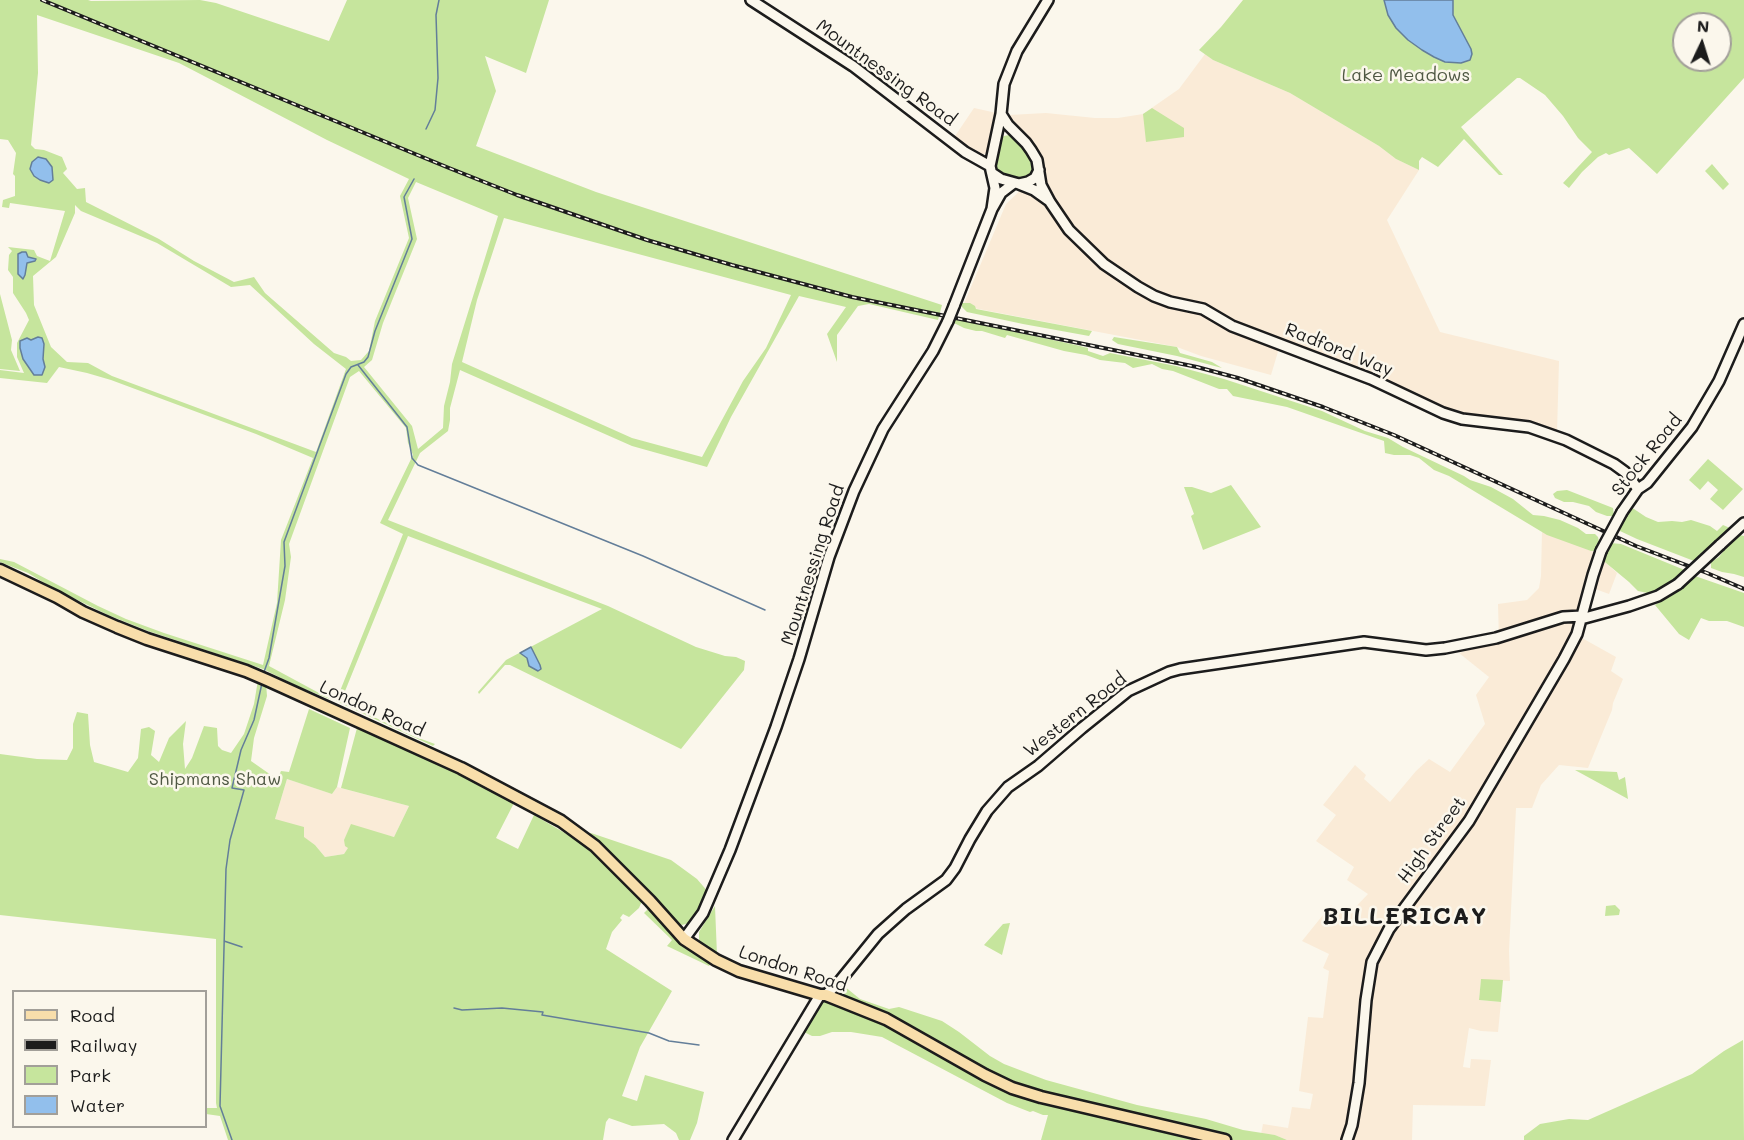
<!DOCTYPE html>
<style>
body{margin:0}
#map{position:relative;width:1744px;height:1140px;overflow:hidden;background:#fbf7ec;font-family:Mali,sans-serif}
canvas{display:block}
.legend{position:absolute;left:12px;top:990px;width:195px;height:138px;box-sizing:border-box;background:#fbf7ec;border:2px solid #a29f99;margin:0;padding:8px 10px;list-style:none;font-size:18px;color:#1c1c1c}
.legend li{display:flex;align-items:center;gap:12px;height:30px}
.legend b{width:30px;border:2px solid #a29f99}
.north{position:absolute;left:1672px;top:12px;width:60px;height:60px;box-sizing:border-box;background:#fbf7ec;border:2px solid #a29f99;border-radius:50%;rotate:4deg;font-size:16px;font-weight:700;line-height:24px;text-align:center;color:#1c1c1c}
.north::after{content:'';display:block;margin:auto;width:21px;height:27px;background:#1c1c1c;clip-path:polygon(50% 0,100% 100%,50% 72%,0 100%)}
</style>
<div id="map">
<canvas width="1744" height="1140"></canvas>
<ul class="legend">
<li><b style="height:8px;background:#f8deab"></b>Road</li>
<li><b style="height:8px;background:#1c1c1c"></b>Railway</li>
<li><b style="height:16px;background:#c6e59d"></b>Park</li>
<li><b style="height:16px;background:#92bfec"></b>Water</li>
</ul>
<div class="north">N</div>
</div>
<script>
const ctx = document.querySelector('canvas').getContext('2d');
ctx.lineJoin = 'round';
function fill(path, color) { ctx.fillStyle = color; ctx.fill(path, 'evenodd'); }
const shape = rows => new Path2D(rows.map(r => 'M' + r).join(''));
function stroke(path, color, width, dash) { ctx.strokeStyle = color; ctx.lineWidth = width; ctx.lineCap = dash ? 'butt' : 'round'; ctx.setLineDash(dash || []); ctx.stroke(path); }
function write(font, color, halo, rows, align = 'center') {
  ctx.font = font + ' Mali,sans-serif'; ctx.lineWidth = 5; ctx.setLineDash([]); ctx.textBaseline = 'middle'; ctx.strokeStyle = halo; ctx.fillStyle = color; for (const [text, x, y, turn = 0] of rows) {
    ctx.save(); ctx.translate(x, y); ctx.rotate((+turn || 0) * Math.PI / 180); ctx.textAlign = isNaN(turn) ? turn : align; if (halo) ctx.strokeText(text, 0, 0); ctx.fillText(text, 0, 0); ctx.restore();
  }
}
fill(shape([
 [1205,54,1213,60,1290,93,1379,146,1396,159,1419,170,1387,220,1440,332,1559,361,1557,433,1488,422,1452,412,1280,345,1271,375,1201,356,1177,347,963,306,1006,204,1026,185,1041,159,1035,147,1005,118,1009,115,1046,113,1095,118,1118,118,1143,114,1179,89],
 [974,108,1001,114,992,151,980,156,951,142],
 [1542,531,1594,552,1617,573,1609,594,1587,586,1581,619,1582,638,1616,657,1611,671,1623,679,1613,703,1612,710,1588,768,1559,765,1541,785,1532,808,1516,808,1509,951,1510,981,1481,980,1479,1000,1501,1002,1498,1032,1481,1031,1469,1028,1463,1067,1470,1068,1471,1059,1491,1060,1485,1106,1413,1105,1412,1140,1287,1140,1275,1135,1261,1134,1263,1124,1288,1128,1292,1107,1310,1109,1313,1094,1299,1091,1308,1017,1323,1018,1329,971,1323,968,1329,954,1302,941,1331,905,1346,917,1368,894,1347,880,1354,867,1316,841,1336,815,1323,805,1355,765,1366,775,1364,779,1390,802,1416,771,1429,759,1450,772,1485,724,1476,695,1489,677,1459,653,1499,641,1498,604,1527,600,1539,588,1541,576],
 [287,779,332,794,337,787,409,806,394,837,350,828,344,840,349,848,344,854,325,857,315,845,275,819]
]), '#faebd7');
fill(shape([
 [0,0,88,0,91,1,200,0,216,3,329,41,347,0,549,0,526,73,485,56,496,91,476,146,596,192,942,305,938,320,869,304,858,306,837,335,837,362,827,334,846,307,799,296,731,417,707,467,632,446,460,370,450,408,450,420,448,431,420,453,388,520,608,606,696,647,725,656,736,657,745,661,744,670,681,749,510,665,505,665,479,694,478,692,506,660,602,609,408,536,341,701,413,736,435,744,433,746,336,701,403,534,380,523,413,455,408,443,406,428,359,371,350,377,289,544,291,557,285,600,269,666,332,700,297,686,263,669,148,631,108,615,51,587,28,573,0,562,0,559,14,562,98,606,126,619,164,633,263,665,277,603,281,540,313,458,256,434,111,380,87,373,59,367,47,383,0,378,0,370,24,373,17,357,17,343,29,320,26,313,13,293,13,277,8,270,9,255,12,251,8,247,34,250,37,256,50,261,65,211,10,203,9,208,2,207,3,200,15,196,15,176,13,174,16,153,8,140,0,139],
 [37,15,179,63,327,140,409,179,400,196,409,238,375,321,369,351,361,360,351,361,346,357,334,353,265,293,254,277,234,282,194,261,159,239,86,202,85,188,77,189,63,173,67,169,62,157,44,150,35,149,31,145,38,73],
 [416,182,498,216,452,364,450,382,444,406,443,428,418,449,412,426,364,367,372,360,383,323,417,239,408,198],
 [75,205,81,211,157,243,231,287,250,285,314,344,346,369,316,452,112,376,88,363,67,362,51,347,34,305,33,276,56,257,75,213],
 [504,218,791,295,766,348,743,381,702,457,632,438,462,362,477,300],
 [44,344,43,359,45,367,34,374,23,359,22,353],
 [1243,0,1744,0,1744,78,1657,174,1629,148,1609,155,1606,153,1598,157,1582,172,1569,188,1563,183,1592,152,1578,138,1563,116,1545,95,1520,78,1517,78,1461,127,1503,175,1499,175,1464,139,1438,167,1422,157,1419,161,1419,170,1396,159,1379,146,1290,93,1213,60,1199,50,1221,27],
 [1684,24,1720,24,1720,60,1684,60],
 [1152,108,1184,128,1184,137,1146,142,1143,114],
 [1014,134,1033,160,1036,170,1033,175,1020,181,993,173,997,142,1004,136],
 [1712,164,1729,184,1723,190,1705,171],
 [0,294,12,340,11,350,20,371,0,369],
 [962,303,970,303,975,306,976,309,1092,331,1089,336,1023,324,967,312,962,307],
 [955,319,1076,345,1088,348,1088,351,1103,356,1110,353,1176,366,1224,379,1322,411,1365,431,1388,438,1403,447,1464,476,1470,480,1491,487,1513,499,1533,515,1544,516,1560,520,1578,528,1586,534,1595,534,1598,537,1600,546,1597,551,1591,551,1547,535,1449,476,1434,470,1419,458,1410,455,1394,455,1385,453,1384,441,1287,407,1233,396,1227,389,1219,389,1173,371,1162,369,1152,364,1133,368,1125,363,1100,360,1086,355,1064,351,1007,335,1005,338,982,331,976,331,964,328,954,323],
 [1114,337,1177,347,1180,353,1212,362,1222,368,1177,356,1118,344,1112,340],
 [1708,459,1743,489,1723,510,1710,499,1718,490,1708,481,1700,490,1689,480],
 [1231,485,1261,527,1203,550,1191,516,1194,514,1184,487,1192,487,1211,493],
 [1567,490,1613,508,1614,516,1607,516,1596,512,1589,506,1573,502,1564,502,1555,498,1553,494,1557,491],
 [1631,507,1646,517,1658,522,1672,521,1682,522,1691,520,1710,526,1717,531,1723,525,1732,529,1698,562,1694,561,1637,539,1620,531,1619,523,1621,518,1626,515],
 [1740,535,1744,536,1744,577,1734,574,1722,572,1711,568,1711,562,1719,557,1731,541],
 [1611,543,1621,544,1687,571,1657,595,1638,591,1629,582,1600,558],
 [1695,576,1744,593,1744,627,1727,621,1709,621,1701,618,1689,640,1679,634,1655,605,1669,596],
 [258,680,266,683,267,696,254,738,251,761,271,775,278,778,281,771,289,772,309,709,350,728,337,787,332,794,287,779,275,819,304,827,304,837,315,845,325,857,344,854,348,848,345,846,344,840,351,824,394,837,409,806,341,788,357,728,464,775,514,803,496,838,518,849,534,815,575,839,601,860,642,901,639,908,629,917,623,914,620,918,622,920,612,932,606,949,672,991,640,1047,622,1096,637,1101,645,1075,704,1092,697,1123,690,1140,679,1140,676,1133,664,1124,632,1126,609,1118,606,1122,603,1140,228,1140,220,1116,206,1114,206,1108,217,1108,216,1103,216,939,0,915,0,754,37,759,67,760,73,748,73,724,77,712,88,714,90,745,94,762,128,772,138,758,141,729,149,727,155,731,151,755,159,762,169,738,186,721,183,744,185,769,192,758,204,726,217,728,218,746,222,750,231,753,244,734,254,704],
 [1575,770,1617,772,1619,780,1625,777,1628,799],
 [591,833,671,860,697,879,709,893,706,899,689,923,682,925,675,923,635,879,588,834],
 [1615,905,1620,910,1619,915,1605,916,1606,906],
 [715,906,717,955,701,945,699,941,699,932],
 [648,909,652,910,674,934,690,950,712,962,709,966,667,946,672,940,644,913],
 [1010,923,1002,955,984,945,1003,924],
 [1481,979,1503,980,1501,1002,1479,1000],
 [844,986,860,999,889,1009,899,1007,942,1021,959,1032,990,1056,1004,1064,1046,1080,1137,1105,1206,1119,1243,1130,1275,1135,1287,1140,1041,1140,1048,1115,1043,1115,1033,1111,1030,1112,1007,1103,882,1037,851,1032,832,1032,820,1036,812,1036,800,1030,820,995,851,1004,1015,1086,840,996],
 [1743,1040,1744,1140,1524,1140,1524,1136,1540,1124,1569,1119,1588,1120,1692,1074,1724,1051]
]), '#c6e59d');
const water = shape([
 [1384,0,1453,0,1453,15,1471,49,1472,54,1470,60,1461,63,1445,62,1434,57,1422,50,1408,40,1396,28,1388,15,1384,0],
 [38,157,46,159,52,167,53,180,49,183,40,180,34,176,30,169,32,162,38,157],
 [22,252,26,252,28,257,36,259,35,261,27,263,25,275,23,279,18,274,18,254,22,252],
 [38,337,42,338,44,344,43,359,45,367,42,375,34,375,23,359,20,348,20,341,27,338,31,340,38,337],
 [531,647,540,665,541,669,538,671,529,666,527,658,520,653,531,647]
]);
fill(water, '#92bfec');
stroke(water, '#637e99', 1.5);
stroke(shape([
 [426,129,435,110,438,78,436,15,439,0],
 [358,365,407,427,412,458,418,465,643,556,765,610],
 [264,672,269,658,285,566,284,542,346,374,351,367,364,362,368,357,375,331,412,239,404,197,414,179],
 [224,941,242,947],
 [454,1008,462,1010,502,1008,543,1012,542,1015,649,1033,669,1041,699,1045],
 [232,1140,220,1106,226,869,230,840,244,790,232,788,241,750,254,720,262,683]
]), '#637e99', 1.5);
const secondary = shape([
 [751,0,853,66,965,152,990,166],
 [1001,114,1008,125,1026,143,1031,150,1037,160,1041,185,1050,202,1069,230,1104,264,1138,287,1154,296,1170,302,1203,309,1232,326,1371,379,1443,413,1462,419,1529,427,1566,440,1614,464,1625,472,1638,489],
 [992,173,1001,179,1019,184,1028,182,1035,178,1039,170],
 [1019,184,1034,190,1048,200],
 [992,209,995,188,990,166,1001,114,1004,84,1017,51,1048,0],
 [954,306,992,209,1001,193,1014,183],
 [1622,512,1638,489,1647,483,1692,427,1719,381,1744,324],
 [1720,545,1744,523],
 [1581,619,1629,606,1658,596,1678,584],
 [684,939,703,913,730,850,776,727,799,659,829,557,854,491,883,429,933,351,948,321],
 [826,995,839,982,878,934,906,909,946,880,955,868,970,839,987,811,1008,787,1038,766,1082,728,1128,691,1169,672,1180,669,1364,642,1426,650,1445,648,1496,638,1563,617,1582,616],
 [733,1140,820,995],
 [1347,1140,1352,1125,1359,1083,1366,1000,1372,962,1389,929,1469,821,1564,659,1577,634,1593,575,1601,551]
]);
const primary = shape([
 [0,570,57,597,83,612,117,627,147,639,246,671,267,680,461,768,561,821,595,846,650,901,684,939,716,960,739,971,820,995,826,995,886,1019,985,1075,1012,1088,1041,1097,1225,1140]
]);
stroke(secondary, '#1c1c1c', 14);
stroke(primary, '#1c1c1c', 15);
stroke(secondary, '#fbf7ec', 9);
stroke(primary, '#f8deab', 10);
const rail = shape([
 [42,0,449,168,517,195,647,240,732,265,852,297,1197,367,1238,378,1323,407,1394,435,1636,546,1707,573,1744,589]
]);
stroke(rail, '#1c1c1c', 4);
stroke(rail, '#fbf7ec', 1.5, [4.5]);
const secondaryBridge = shape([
 [948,321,954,306],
 [1601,551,1622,512],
 [1678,584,1720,545]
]);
stroke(secondaryBridge, '#1c1c1c', 14, []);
stroke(secondaryBridge, '#fbf7ec', 9);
write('18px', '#1c1c1c', '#fbf7ec', [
 ["Mountnessing Road",886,73,36],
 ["Radford Way",1339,350,22],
 ["Stock Road",1647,455,-51],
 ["Mountnessing Road",813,565,-72],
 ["London Road",372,709,24],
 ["Western Road",1075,715,-38],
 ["High Street",1432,840,-54],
 ["London Road",793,969,18]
]);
write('18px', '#4f5843', '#fbf7ec', [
 ["Lake Meadows",1406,75],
 ["Shipmans Shaw",215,779]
]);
ctx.letterSpacing = '1.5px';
write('bold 24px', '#1c1c1c', '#fbf7ec', [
 ["BILLERICAY",1405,917]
]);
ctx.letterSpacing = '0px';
</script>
